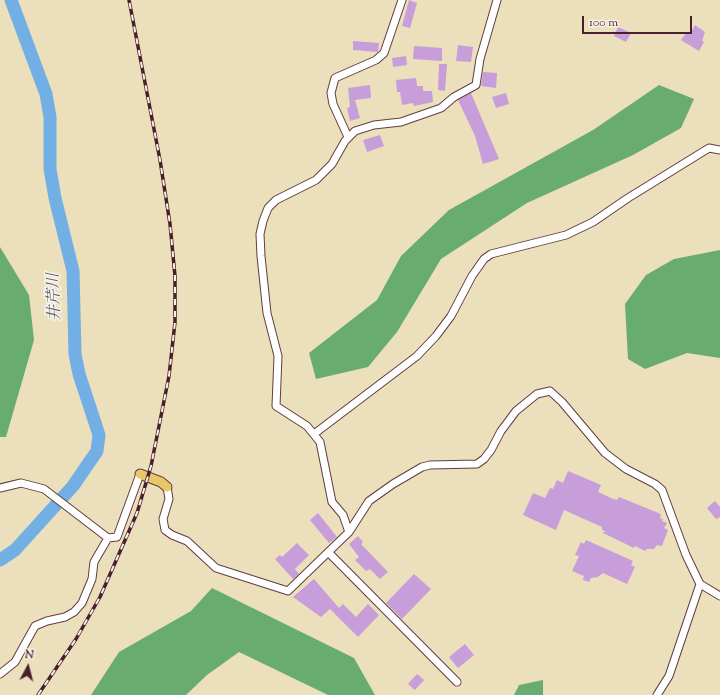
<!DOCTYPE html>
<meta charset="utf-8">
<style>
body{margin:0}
#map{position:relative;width:720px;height:695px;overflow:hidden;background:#ecdfbc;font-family:"Sorts Mill Goudy",serif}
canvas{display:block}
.north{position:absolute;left:8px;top:647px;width:40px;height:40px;-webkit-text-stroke:3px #f7f3e8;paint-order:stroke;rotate:7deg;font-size:11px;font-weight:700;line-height:16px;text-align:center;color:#4a1f2b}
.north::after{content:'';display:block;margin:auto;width:14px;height:18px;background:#4a1f2b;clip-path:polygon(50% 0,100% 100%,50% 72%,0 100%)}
.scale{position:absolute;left:582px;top:16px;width:110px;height:18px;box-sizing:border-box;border:2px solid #4a1f2b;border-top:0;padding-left:5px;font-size:12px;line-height:14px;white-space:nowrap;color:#4a1f2b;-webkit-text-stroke:3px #f7f3e8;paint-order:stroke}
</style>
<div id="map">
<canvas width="720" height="695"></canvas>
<div class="north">N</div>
<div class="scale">100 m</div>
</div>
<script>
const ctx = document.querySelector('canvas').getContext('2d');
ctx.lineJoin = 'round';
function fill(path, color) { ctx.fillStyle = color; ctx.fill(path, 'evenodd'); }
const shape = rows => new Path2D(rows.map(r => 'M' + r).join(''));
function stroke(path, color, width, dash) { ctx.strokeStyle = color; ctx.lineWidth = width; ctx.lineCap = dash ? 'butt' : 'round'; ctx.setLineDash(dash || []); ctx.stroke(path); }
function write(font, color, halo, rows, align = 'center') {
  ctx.font = font + ' "Sorts Mill Goudy","Noto Serif JP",serif'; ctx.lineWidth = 3.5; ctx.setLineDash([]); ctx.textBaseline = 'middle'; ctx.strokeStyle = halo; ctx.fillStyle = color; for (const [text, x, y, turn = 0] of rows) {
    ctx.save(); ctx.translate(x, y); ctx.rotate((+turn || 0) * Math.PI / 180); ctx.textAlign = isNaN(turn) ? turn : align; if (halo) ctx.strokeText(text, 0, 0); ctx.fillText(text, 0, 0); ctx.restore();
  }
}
fill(shape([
 [659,85,694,99,681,128,633,155,527,203,441,259,397,332,368,367,316,379,309,353,377,300,401,256,449,210,593,130],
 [0,247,29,295,34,340,6,437,0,437],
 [720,250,720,358,687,353,645,369,628,359,625,304,646,275,674,259],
 [212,588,354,658,375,695,328,695,239,652,207,675,186,695,91,695,119,652,191,611],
 [543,680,543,695,514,695,519,685]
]), '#68ac71');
stroke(shape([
 [0,560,15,550,73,486,97,451,99,435,79,374,75,354,73,271,55,198,50,169,50,117,46,94,11,0]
]), '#71afe4', 13);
fill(shape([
 [409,0,417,3,410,28,402,26],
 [695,25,705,32,702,41,704,42,699,51,681,40,687,32,690,34],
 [618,27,631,33,626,42,614,36],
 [353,41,379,43,378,52,353,50],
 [458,45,473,47,471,62,456,61],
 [414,46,442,48,442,61,413,59],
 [406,56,407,65,393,67,392,58],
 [439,64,447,64,445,91,438,90],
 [483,72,497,73,496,88,481,86],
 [416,78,417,86,423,86,423,91,432,91,433,102,414,106,413,103,402,105,400,92,397,92,396,80],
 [370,85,371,98,355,100,360,118,350,121,347,108,350,107,348,88],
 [471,93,499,159,483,164,475,136,458,100],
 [506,93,509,104,496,108,492,97],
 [380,135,384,146,367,152,363,140],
 [568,471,601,485,598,492,613,499,617,500,619,497,661,514,660,518,663,519,662,521,667,523,664,528,668,530,662,546,657,545,654,549,647,549,645,551,635,546,634,548,603,533,605,531,602,530,602,527,564,510,556,530,523,515,533,493,545,498,550,488,553,489,557,480,563,483],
 [715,501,720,507,720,517,716,519,707,508],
 [318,513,337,537,329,543,310,520],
 [358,536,363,542,361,544,388,572,380,579,370,569,366,571,355,560,359,557,349,544],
 [586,540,633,561,631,565,635,567,627,584,603,573,598,577,591,578,589,582,583,580,584,576,572,571,579,556,575,555,581,542,584,544],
 [297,543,309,555,295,569,299,574,293,579,275,559,280,555,282,557],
 [414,574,431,589,402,619,386,603],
 [314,579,339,608,343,604,356,617,368,604,379,615,358,637,330,609,321,617,293,597],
 [465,644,474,655,458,668,449,657],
 [417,674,424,680,415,690,408,684]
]), '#c79dda');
const minor = shape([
 [348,137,333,104,331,93,335,78,376,60,384,53,402,0],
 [314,434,417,356,436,336,451,316,472,276,484,259,491,254,566,235,593,222,628,198,709,148,720,150],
 [167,487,169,499,163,519,165,530,172,535,187,541,216,568,288,591,349,532,369,501,393,484,422,467,430,465,477,464,484,459,491,450,501,431,516,411,537,394,550,391,562,402,605,453,626,469,655,484,662,490,686,555,700,584,720,596],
 [0,488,21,483,44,489,108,538],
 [349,532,343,515,332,502,320,442,307,426,276,406,278,356,267,313,261,256,260,234,263,221,268,208,276,200,316,180,332,164,345,141,355,131,374,125,401,122,441,108,454,97,476,85,480,59,497,0],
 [329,553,457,682],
 [0,674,15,662,35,626,47,621,65,617,74,612,82,603,92,579,94,562,108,538,117,537,140,474],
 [657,695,669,676,700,584]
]);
const major = shape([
 [140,474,161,482,167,487]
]);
stroke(minor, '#623c41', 9);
stroke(major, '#623c41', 11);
stroke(minor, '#fff', 7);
stroke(major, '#e9c769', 9);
const rail = shape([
 [38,695,76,639,100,597,137,513,151,466,169,376,175,322,175,276,170,224,160,160,129,0]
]);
stroke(rail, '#4a1f2b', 3.5);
stroke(rail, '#f7f3e8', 2, [6]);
write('italic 16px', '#58516c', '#f7f3e8', [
 ["井芹川",56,297,-92]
]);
</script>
